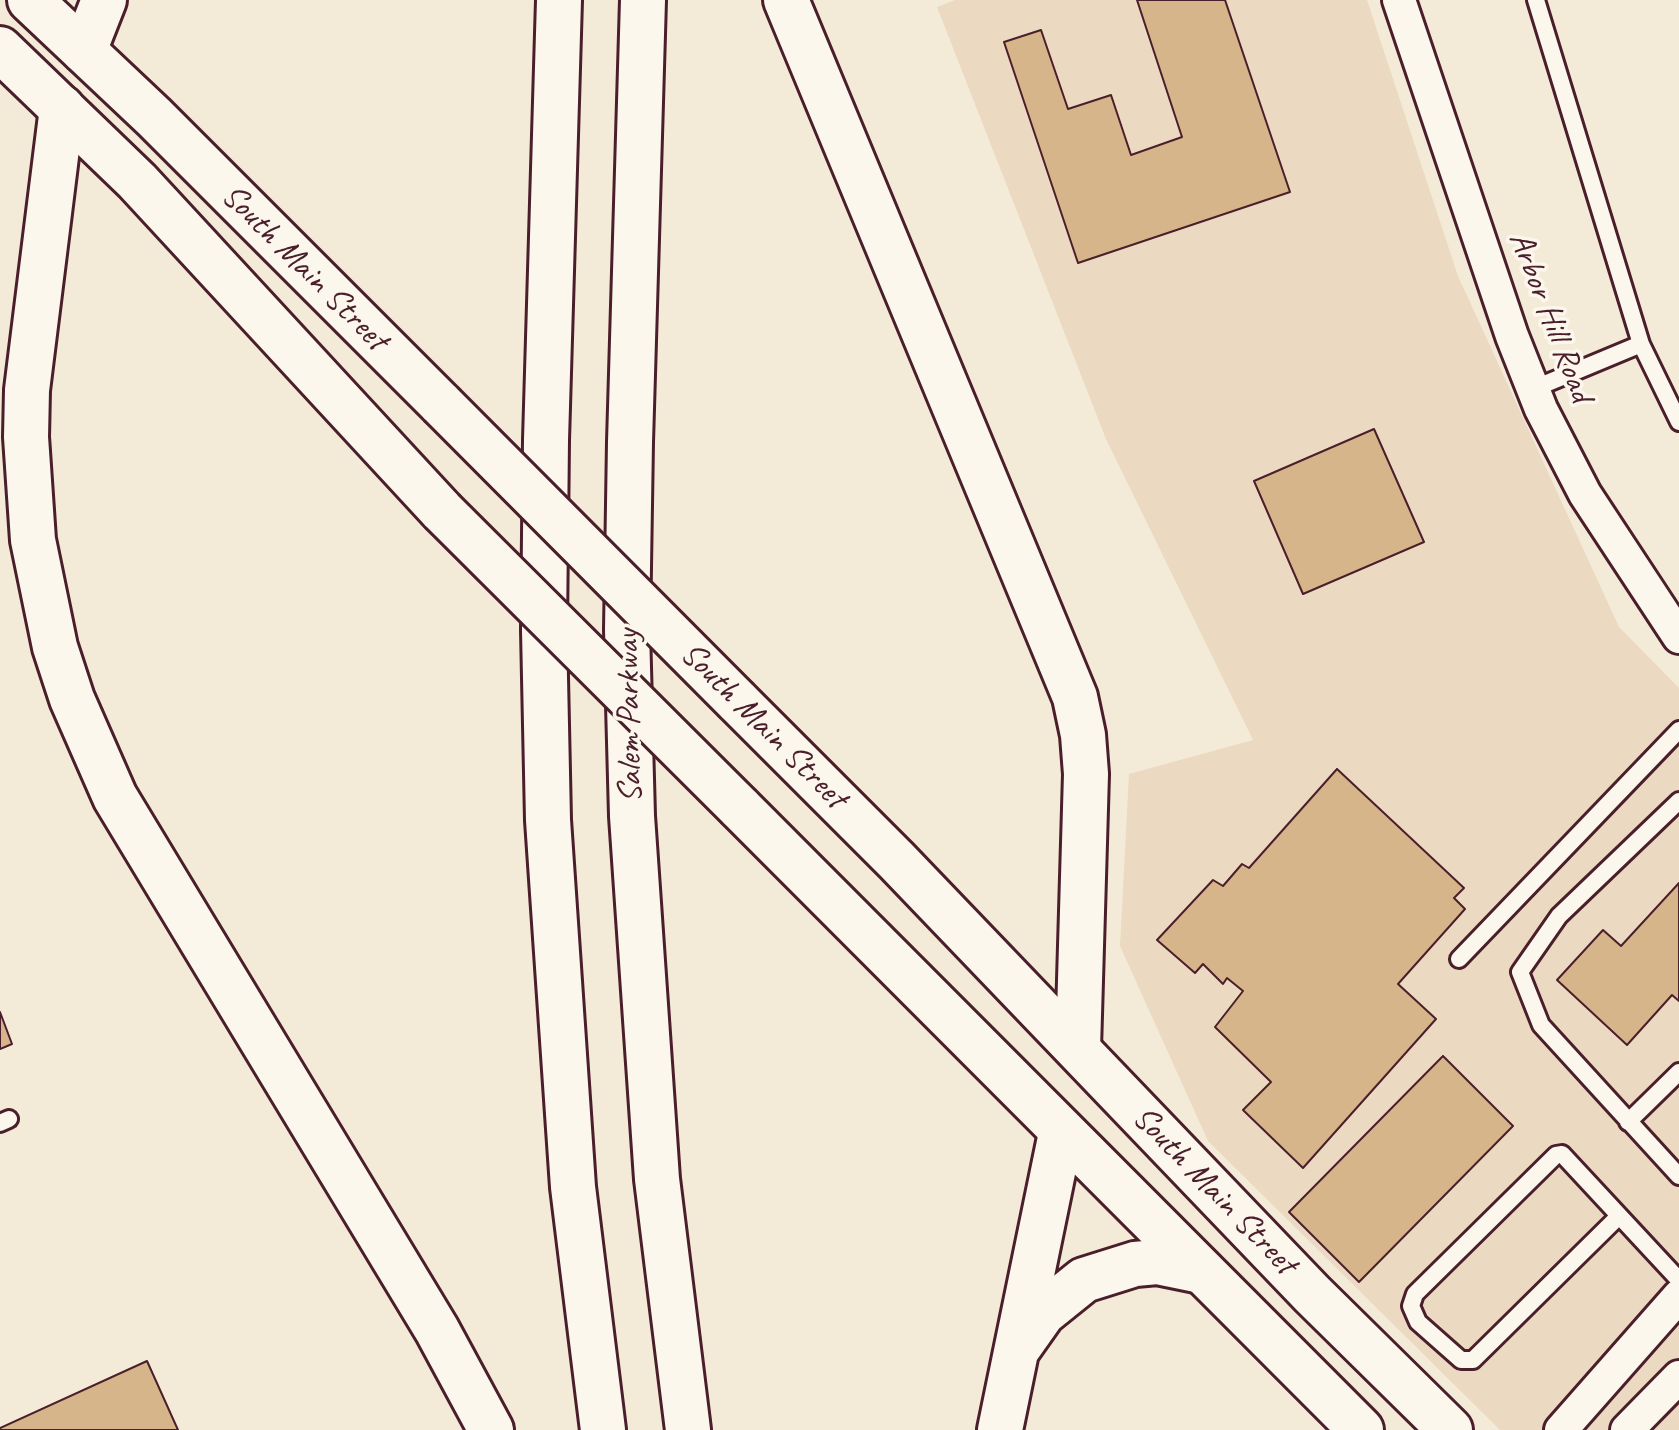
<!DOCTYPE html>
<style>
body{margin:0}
canvas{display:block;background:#f4ead8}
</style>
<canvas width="1679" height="1430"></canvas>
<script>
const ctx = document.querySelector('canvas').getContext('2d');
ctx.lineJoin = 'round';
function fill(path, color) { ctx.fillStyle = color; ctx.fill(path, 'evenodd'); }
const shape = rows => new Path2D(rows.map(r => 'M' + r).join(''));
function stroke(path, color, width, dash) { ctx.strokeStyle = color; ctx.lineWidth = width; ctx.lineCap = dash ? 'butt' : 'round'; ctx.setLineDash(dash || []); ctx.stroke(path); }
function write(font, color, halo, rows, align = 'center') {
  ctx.font = font + ' Caveat,sans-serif'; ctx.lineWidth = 7; ctx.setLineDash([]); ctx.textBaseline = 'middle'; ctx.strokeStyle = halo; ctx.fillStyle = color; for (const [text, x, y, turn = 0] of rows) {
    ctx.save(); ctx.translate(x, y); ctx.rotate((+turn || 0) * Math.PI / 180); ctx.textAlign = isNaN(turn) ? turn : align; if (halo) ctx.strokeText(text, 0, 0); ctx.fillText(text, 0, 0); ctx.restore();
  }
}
fill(shape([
 [955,0,1367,0,1458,276,1619,627,1679,688,1679,1430,1500,1430,1208,1141,1120,946,1129,774,1253,740,1106,439,937,7]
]), '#ebdac1');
const building = shape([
 [1137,0,1225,0,1290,192,1078,263,1004,42,1041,30,1068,109,1111,95,1131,155,1182,137,1137,0],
 [1374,429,1424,542,1303,594,1254,481,1374,429],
 [1337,769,1464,888,1454,898,1465,909,1398,984,1436,1019,1303,1168,1243,1110,1271,1082,1215,1027,1243,991,1227,978,1223,984,1203,964,1195,973,1157,940,1213,880,1223,886,1242,864,1249,868,1337,769],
 [1679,883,1679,1001,1672,995,1627,1045,1557,980,1603,930,1621,946,1679,883],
 [0,1012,12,1044,0,1049,0,1012],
 [1443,1056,1513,1126,1359,1282,1289,1212,1443,1056],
 [147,1361,178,1430,0,1430,0,1428,147,1361]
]);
fill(building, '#d7b58a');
stroke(building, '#4a1f2b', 2);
const lane = shape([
 [1536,0,1641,344,1679,422],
 [1533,389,1641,344],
 [1679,801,1559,916,1520,972,1541,1025,1679,1176],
 [1459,959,1679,730],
 [1628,1122,1679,1072],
 [0,1123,9,1119],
 [1618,1217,1473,1360,1461,1360,1418,1322,1411,1306,1415,1294,1556,1155,1562,1154,1679,1280]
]);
const street = shape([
 [1399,0,1512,336,1541,409,1585,494,1679,637],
 [1561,1430,1679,1296],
 [1627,1430,1679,1377]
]);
const primary = shape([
 [30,0,154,117,441,404],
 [0,49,137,181,442,511],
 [737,701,897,861,1312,1294,1450,1430],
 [739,807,1361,1430]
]);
const highway = shape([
 [559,0,546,440,544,630,548,820,573,1187,603,1430],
 [643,0,630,442,627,630,632,816,657,1179,688,1430],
 [786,0,1075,697,1083,735,1086,774,1078,1049],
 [84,51,104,0],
 [62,108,27,390,26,437,33,540,55,647,72,699,115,797,437,1330,491,1430],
 [1019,1347,1043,1313,1084,1280,1135,1264,1157,1262,1201,1271],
 [1000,1430,1061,1133]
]);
stroke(lane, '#4a1f2b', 22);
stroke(street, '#4a1f2b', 38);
stroke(primary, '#4a1f2b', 50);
stroke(highway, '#4a1f2b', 50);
stroke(lane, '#fbf7ec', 16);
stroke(street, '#fbf7ec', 32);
stroke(primary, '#fbf7ec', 44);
stroke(highway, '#fbf7ec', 44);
const primaryBridge = shape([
 [441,404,737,701],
 [442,511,739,807]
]);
stroke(primaryBridge, '#4a1f2b', 50, []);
stroke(primaryBridge, '#fbf7ec', 44);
write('34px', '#4a1f2b', '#fbf7ec', [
 ["South Main Street",304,268,45],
 ["Arbor Hill Road",1550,317,69],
 ["Salem Parkway",630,716,-91],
 ["South Main Street",763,726,45],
 ["South Main Street",1214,1191,46]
]);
</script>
